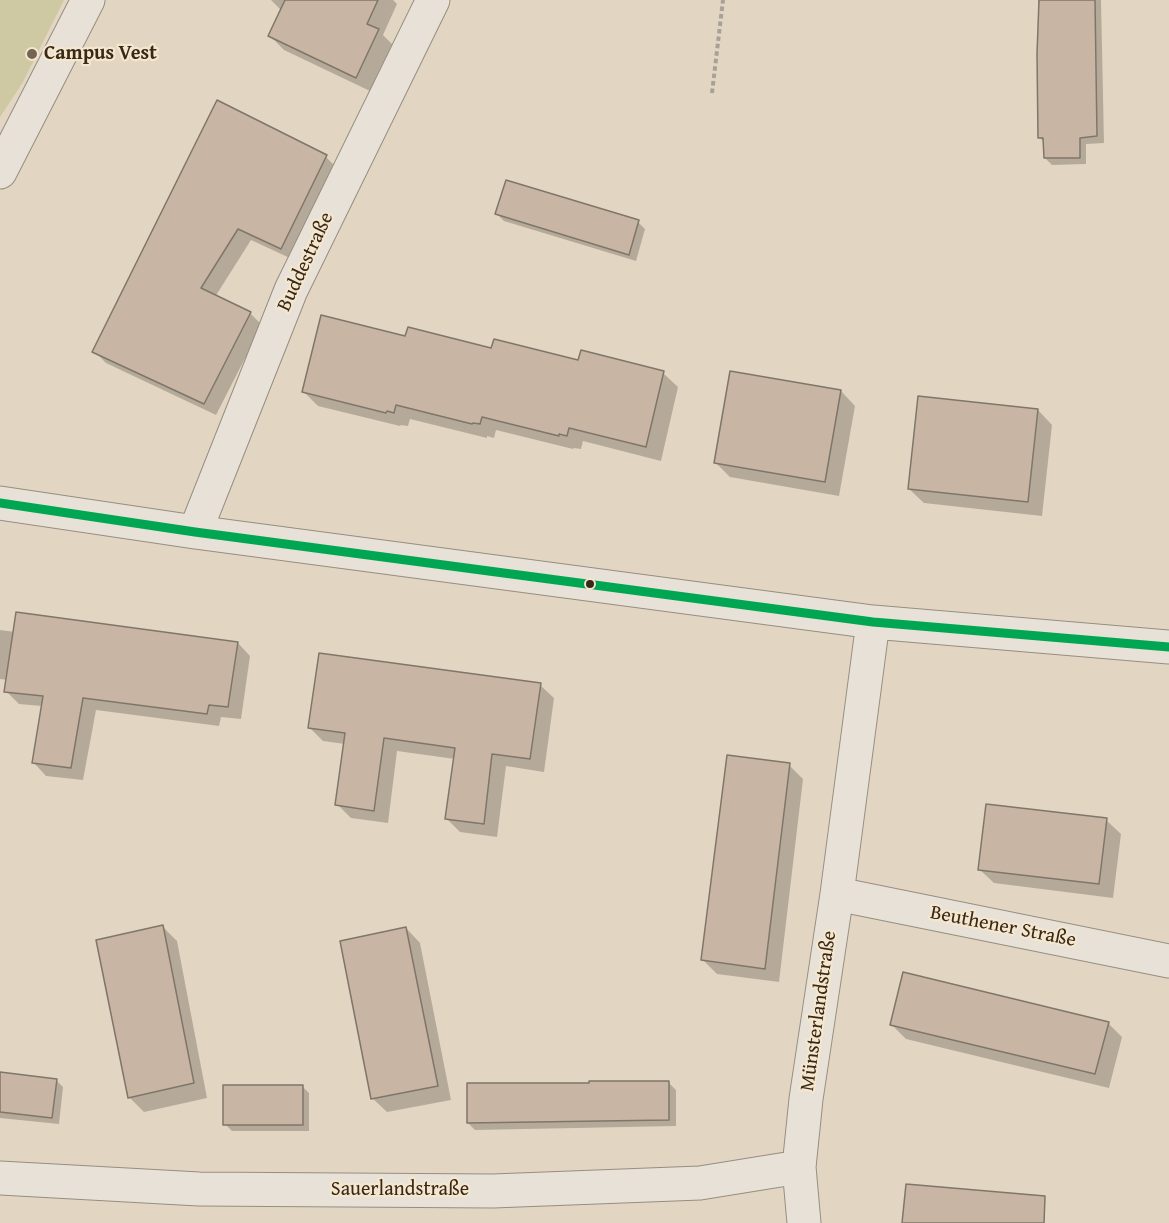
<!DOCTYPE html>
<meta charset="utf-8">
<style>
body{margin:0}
canvas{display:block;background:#e2d5c1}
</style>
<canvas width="1169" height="1223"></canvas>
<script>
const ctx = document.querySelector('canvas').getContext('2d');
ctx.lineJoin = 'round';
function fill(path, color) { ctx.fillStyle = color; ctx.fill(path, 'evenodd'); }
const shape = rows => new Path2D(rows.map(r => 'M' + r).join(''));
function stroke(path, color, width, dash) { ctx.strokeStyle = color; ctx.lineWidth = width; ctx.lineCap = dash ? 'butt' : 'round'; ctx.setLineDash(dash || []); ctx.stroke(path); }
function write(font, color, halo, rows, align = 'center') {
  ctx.font = font + ' "Gentium Book Plus",serif'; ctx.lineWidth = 4.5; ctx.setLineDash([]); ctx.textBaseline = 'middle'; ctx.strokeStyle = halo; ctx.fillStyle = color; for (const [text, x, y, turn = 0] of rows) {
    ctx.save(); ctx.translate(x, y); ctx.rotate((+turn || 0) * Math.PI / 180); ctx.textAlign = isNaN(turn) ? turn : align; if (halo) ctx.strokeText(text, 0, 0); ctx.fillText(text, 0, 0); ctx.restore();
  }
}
fill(shape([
 [0,0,64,0,23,82,0,117]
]), '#cec8a3');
fill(shape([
 [271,0,393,0,397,4,383,35,393,45,370,91,284,50,270,36,282,11],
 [1038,0,1101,0,1104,143,1086,144,1086,164,1052,165,1045,158,1045,143,1040,138,1040,15,1038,13],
 [217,102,326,157,338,169,294,260,251,240,215,297,250,313,262,325,216,415,106,363,94,351],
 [497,214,638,222,645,229,636,261,504,221],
 [406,338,663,373,678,387,661,461,583,441,581,449,574,448,573,449,496,430,494,438,487,436,487,438,410,419,408,426,401,425,400,426,318,406,304,392],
 [841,391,855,406,839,496,730,477,716,463],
 [1038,410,1052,425,1042,516,924,503,909,489],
 [0,630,15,632,238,643,250,656,241,719,221,717,219,726,96,710,83,780,46,776,34,763,42,706,19,704,6,691,8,680,0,679],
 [540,685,554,698,544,772,506,766,497,837,460,832,447,819,455,759,397,751,388,823,351,818,337,804,345,744,323,741,310,728],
 [789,765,803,779,779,982,717,974,703,960],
 [1106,820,1121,834,1113,898,994,883,979,869],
 [162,926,177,941,207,1098,144,1112,129,1097],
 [406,928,420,943,451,1100,387,1112,372,1098],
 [1108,1023,1122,1037,1109,1088,906,1039,891,1024],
 [0,1074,56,1080,63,1087,59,1124,0,1118],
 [669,1083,676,1090,676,1126,475,1130,468,1123,591,1085],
 [302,1086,309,1093,309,1131,232,1131,225,1124]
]), '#0003');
const building = shape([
 [285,0,378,0,367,24,379,29,356,78,268,36,285,0],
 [1039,0,1095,0,1097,136,1080,138,1080,158,1044,158,1043,138,1038,138,1037,54,1039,0],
 [217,100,327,155,281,249,238,229,201,288,251,312,204,404,92,352,217,100],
 [506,180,639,220,629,255,495,214,506,180],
 [321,315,405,336,408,327,491,348,494,339,578,360,581,350,664,371,646,447,569,428,567,436,559,434,559,436,482,417,480,424,473,423,472,424,396,405,394,413,387,411,386,413,302,392,321,315],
 [730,371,841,390,825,482,714,463,730,371],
 [918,396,1038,409,1028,502,908,489,918,396],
 [16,612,238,642,228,707,209,705,207,714,83,698,71,768,32,763,43,696,4,692,16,612],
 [319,653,541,683,530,759,492,754,484,824,445,819,455,748,384,738,374,811,335,805,345,733,308,728,319,653],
 [727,755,790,763,765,969,701,960,727,755],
 [986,804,1107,818,1099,884,978,870,986,804],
 [163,925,194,1083,128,1098,96,940,163,925],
 [406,927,438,1086,371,1099,340,941,406,927],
 [903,972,1109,1022,1095,1074,890,1025,903,972],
 [0,1072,57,1079,52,1118,0,1112,0,1072],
 [589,1081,669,1081,669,1120,467,1123,467,1083,589,1083,589,1081],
 [223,1085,303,1085,303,1125,223,1125,223,1085],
 [906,1184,1045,1196,1044,1223,902,1223,906,1184]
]);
fill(building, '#c9b5a4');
stroke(building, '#7f766a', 1.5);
const street = shape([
 [0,172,88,0],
 [0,503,195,532,873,622,1169,647],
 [195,532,291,290,433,0],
 [837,894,1169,961],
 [0,1178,199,1189,493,1191,700,1183,799,1167],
 [804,1223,799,1167,806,1099,837,894,873,622]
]);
stroke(street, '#978e81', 35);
stroke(shape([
 [712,93,723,0]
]), '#a7a198', 4, [4.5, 3]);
stroke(street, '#e7e1d7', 33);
stroke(shape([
 [0,503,195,532,873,622,1169,647]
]), '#00a651', 9);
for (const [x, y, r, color] of [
 [32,54,6,"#746553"],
 [590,584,5,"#382818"]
]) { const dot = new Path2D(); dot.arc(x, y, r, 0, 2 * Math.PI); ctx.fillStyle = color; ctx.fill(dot); stroke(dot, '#f5e6ce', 2); }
write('bold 20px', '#382818', '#f5e6ce', [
 ["Campus Vest",44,54]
], 'left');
write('20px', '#382818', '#f5e6ce', [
 ["Buddestraße",306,262,-65],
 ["Beuthener Straße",1003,927,11],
 ["Münsterlandstraße",819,1011,-82],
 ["Sauerlandstraße",400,1190]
]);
</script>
